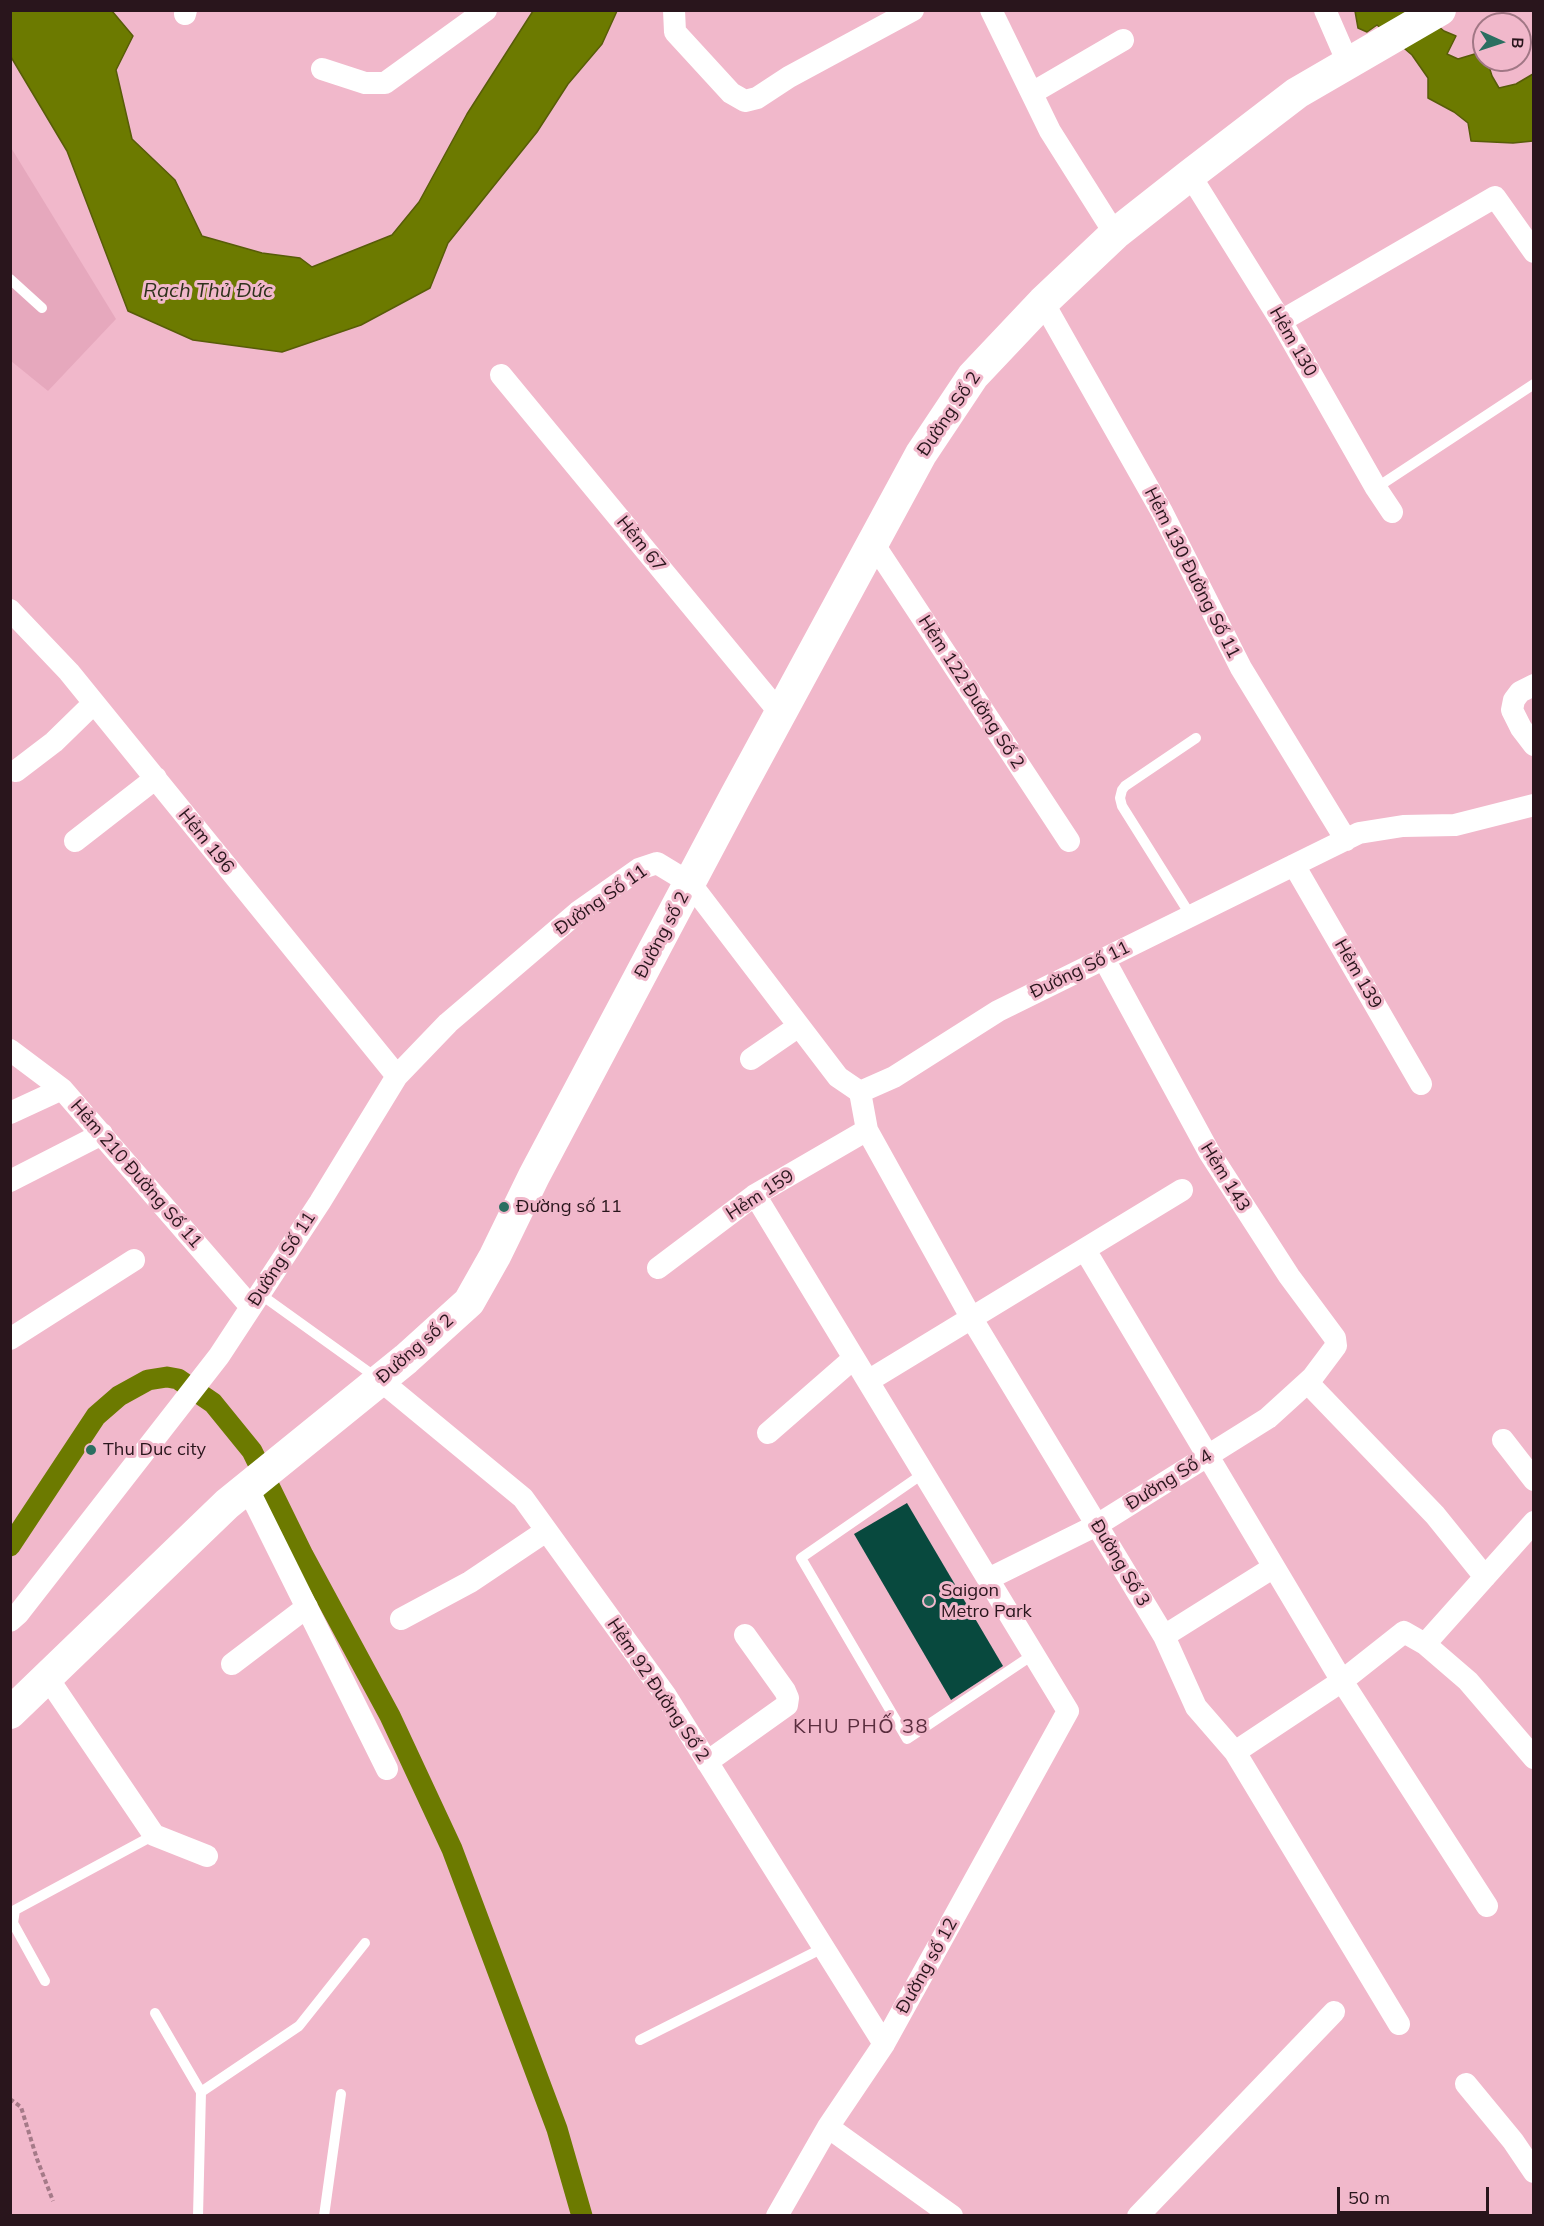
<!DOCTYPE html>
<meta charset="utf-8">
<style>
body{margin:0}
#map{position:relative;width:1544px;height:2226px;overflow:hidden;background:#f1b8cb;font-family:Mulish,sans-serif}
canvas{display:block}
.frame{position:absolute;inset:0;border:12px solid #29151c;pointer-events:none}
.north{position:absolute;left:1472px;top:12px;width:60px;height:60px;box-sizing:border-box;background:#f1b8cb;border:2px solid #a17785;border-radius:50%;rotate:93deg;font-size:16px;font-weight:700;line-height:24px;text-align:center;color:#29151c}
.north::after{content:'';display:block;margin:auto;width:21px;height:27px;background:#2b6f61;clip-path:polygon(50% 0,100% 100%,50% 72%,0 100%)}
.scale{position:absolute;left:1337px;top:2187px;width:152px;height:27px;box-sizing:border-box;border:3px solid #29151c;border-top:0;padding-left:8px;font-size:18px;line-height:21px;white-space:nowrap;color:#29151c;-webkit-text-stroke:4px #f1b8cb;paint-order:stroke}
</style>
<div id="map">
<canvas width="1544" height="2226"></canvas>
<div class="frame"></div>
<div class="north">B</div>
<div class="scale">50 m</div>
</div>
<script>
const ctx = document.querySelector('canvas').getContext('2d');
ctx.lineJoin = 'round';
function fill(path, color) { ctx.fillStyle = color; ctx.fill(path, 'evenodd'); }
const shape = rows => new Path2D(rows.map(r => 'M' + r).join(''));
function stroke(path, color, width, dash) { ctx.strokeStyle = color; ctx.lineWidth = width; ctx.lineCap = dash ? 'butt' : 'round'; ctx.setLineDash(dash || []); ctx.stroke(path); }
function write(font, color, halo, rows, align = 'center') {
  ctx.font = font + ' Mulish,sans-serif'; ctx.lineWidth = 6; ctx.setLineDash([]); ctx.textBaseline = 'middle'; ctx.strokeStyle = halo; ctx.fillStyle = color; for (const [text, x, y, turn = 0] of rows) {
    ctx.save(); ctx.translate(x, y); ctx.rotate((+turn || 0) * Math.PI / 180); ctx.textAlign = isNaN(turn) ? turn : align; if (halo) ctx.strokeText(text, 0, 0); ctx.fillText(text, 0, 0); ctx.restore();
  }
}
fill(shape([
 [10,146,116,319,48,391,11,361]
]), '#e6a8bd');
const water = shape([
 [11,10,112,11,133,36,116,70,132,139,175,180,202,236,262,253,300,258,312,267,392,235,419,202,467,114,533,11,617,11,602,44,568,84,537,132,448,243,430,288,361,325,282,352,193,340,128,311,67,151,11,57,11,10],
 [1355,11,1420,11,1444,31,1456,36,1447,54,1458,59,1478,53,1484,60,1487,60,1492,76,1499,88,1516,84,1533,74,1533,141,1513,143,1471,141,1468,123,1454,112,1428,98,1428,78,1412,55,1377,25,1367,32,1358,28,1355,11]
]);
fill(water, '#6c7a00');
stroke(water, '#585c08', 1.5);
stroke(shape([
 [10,1546,96,1416,119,1396,148,1380,167,1377,178,1379,213,1403,252,1451,303,1555,390,1716,452,1849,557,2129,582,2216]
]), '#6c7a00', 21);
fill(shape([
 [907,1503,1003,1666,951,1700,854,1534]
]), '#08493e');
stroke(shape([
 [10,2099,21,2107,37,2159,53,2201]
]), '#a57a88', 4, [4.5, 3]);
stroke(shape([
 [10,279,42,308],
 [1376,488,1534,384],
 [1191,916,1122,806,1120,798,1122,790,1125,786,1196,738],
 [260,1294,377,1378],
 [924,1473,801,1558,907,1739,1034,1654],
 [45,1981,13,1923,15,1910,154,1835],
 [155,2013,201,2092],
 [640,2040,823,1948],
 [198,2216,201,2092,299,2026,365,1943],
 [324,2216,341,2094]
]), '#fff', 10);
stroke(shape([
 [674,10,675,32,731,93,745,101,757,98,789,77,913,10],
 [991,10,1050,131,1115,234],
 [1325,10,1348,63],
 [185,14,186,10],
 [322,69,365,83,385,83,486,10],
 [1032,93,1123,40],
 [1190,175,1281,321,1376,488,1392,512],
 [1043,302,1162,512,1241,668,1346,840],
 [1281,321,1495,197,1534,252],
 [501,375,780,713],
 [873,543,1069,841],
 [10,610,69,672,397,1076],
 [1534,685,1520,692,1514,700,1512,710,1521,728,1534,745],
 [16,771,54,742,94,703],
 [75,841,156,778],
 [1294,865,1421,1084],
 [10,1050,62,1089,251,1307],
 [751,1059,799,1026],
 [860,1092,867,1130,972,1319,1164,1636,1196,1707,1235,1752,1399,2024],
 [860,1092,894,1077,998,1011,1359,833,1403,826,1455,825,1534,805],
 [10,1113,62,1089],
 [10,1181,102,1134],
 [755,1195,1068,1711,884,2044,828,2127,777,2216],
 [1085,1250,1342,1681,1487,1906],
 [658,1268,755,1195,867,1130],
 [10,1339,134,1260],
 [380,1380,523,1498,666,1696,884,2044],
 [868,1381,1182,1190],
 [1308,1383,1435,1515,1485,1577],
 [768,1433,854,1358],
 [1503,1440,1534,1480],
 [247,1487,387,1769],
 [988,1579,1097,1525,1268,1418,1312,1378,1336,1346,1335,1338,1289,1276,1209,1152,1104,959],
 [401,1619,470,1582,546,1531],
 [10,1621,18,1614,219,1356,320,1202,397,1076,448,1023,578,912,639,869,657,863,690,883,838,1077,860,1092],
 [1164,1636,1274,1567],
 [1425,1644,1534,1522],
 [232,1664,307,1607],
 [47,1677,154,1835,207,1856],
 [1235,1752,1342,1681,1404,1632,1425,1644,1468,1681,1534,1758],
 [707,1762,787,1705,788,1698,785,1691,745,1635],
 [1466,2084,1513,2141,1534,2172],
 [828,2127,952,2216],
 [1138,2216,1334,2012]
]), '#fff', 22);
stroke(shape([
 [10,1713,227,1504,406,1359,469,1302,495,1256,534,1176,735,797,921,454,973,376,1043,302,1115,234,1190,175,1297,93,1440,10]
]), '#fff', 32);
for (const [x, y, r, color] of [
 [504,1207,6,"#2b6f61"],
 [91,1450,6,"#2b6f61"],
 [929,1601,6,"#2b6f61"]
]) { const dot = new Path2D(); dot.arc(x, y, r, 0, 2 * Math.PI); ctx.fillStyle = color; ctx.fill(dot); stroke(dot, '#f1b8cb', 2); }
write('18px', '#29151c', '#f1b8cb', [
 ["Hẻm 130",1293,342,60],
 ["Đường Số 2",949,414,-56],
 ["Hẻm 67",641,544,51],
 ["Hẻm 130 Đường Số 11",1192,573,63],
 ["Hẻm 122 Đường Số 2",971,692,57],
 ["Hẻm 196",206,841,51],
 ["Đường Số 11",601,900,-35],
 ["Đường số 2",662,935,-62],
 ["Đường Số 11",1080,970,-26],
 ["Hẻm 139",1358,974,60],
 ["Hẻm 210 Đường Số 11",136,1174,49],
 ["Hẻm 143",1225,1177,58],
 ["Hẻm 159",760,1195,-33],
 ["Đường Số 11",282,1259,-57],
 ["Đường số 2",415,1349,-41],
 ["Đường Số 4",1169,1480,-32],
 ["Đường Số 3",1120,1563,59],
 ["Hẻm 92 Đường Số 2",658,1690,56],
 ["Đường số 12",927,1966,-61]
]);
write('18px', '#29151c', '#f1b8cb', [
 ["Đường số 11",516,1207],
 ["Thu Duc city",103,1450],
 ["Saigon",941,1591],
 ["Metro Park",941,1612]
], 'left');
write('italic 20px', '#2e321c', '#f1b8cb', [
 ["Rạch Thủ Đức",208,291]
]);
ctx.letterSpacing = '1.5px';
write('20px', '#5a2d3e', '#f1b8cb', [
 ["KHU PHỐ 38",861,1727]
]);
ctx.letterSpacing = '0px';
</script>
